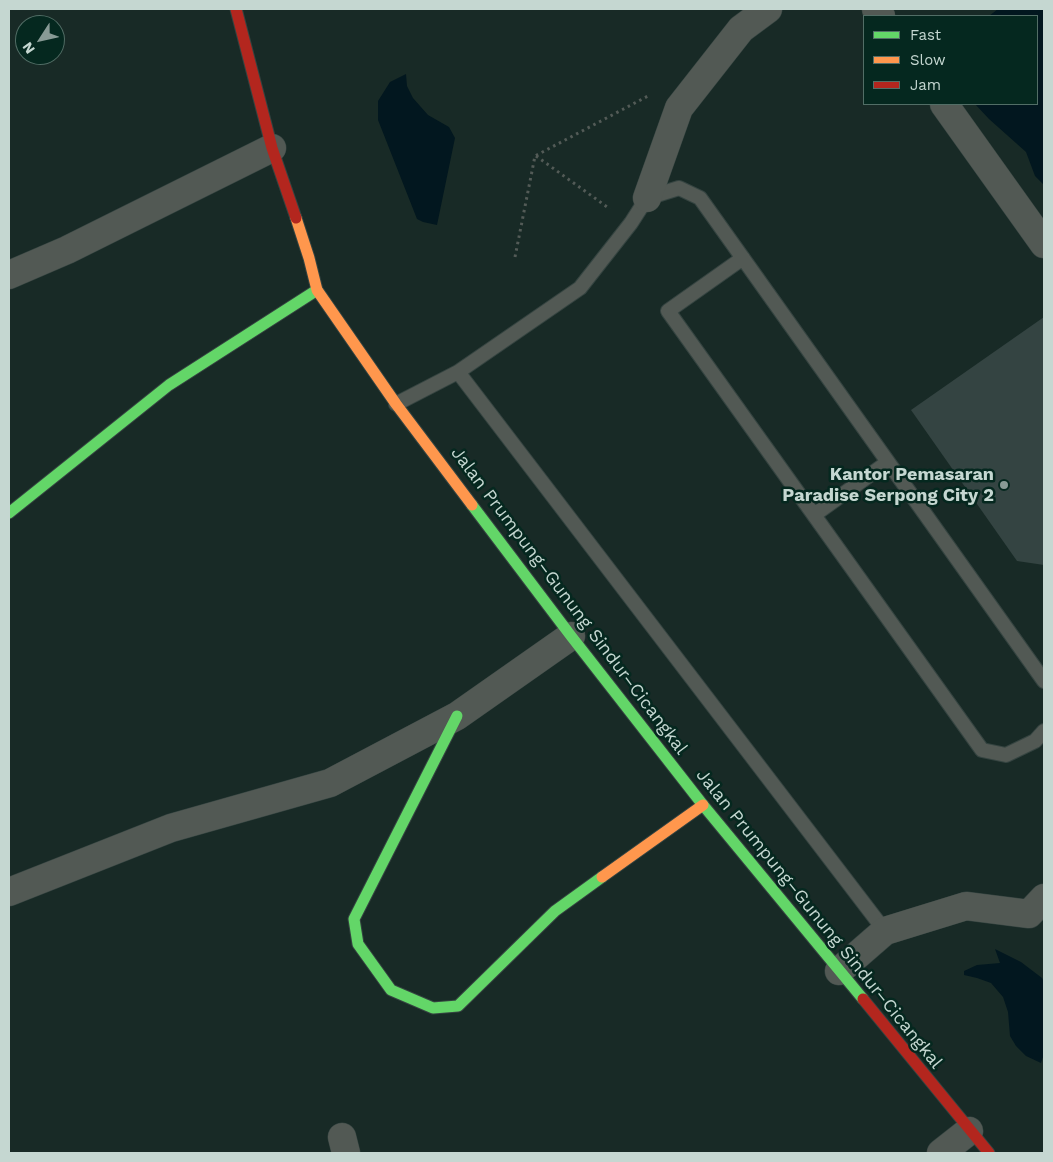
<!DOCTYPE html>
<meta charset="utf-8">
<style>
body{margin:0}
#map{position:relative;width:1053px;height:1162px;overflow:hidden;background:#182a26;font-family:"Work Sans",sans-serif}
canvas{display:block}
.frame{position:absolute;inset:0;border:10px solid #c5d7d1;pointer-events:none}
.legend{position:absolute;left:863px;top:15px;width:175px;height:90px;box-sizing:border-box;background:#05281f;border:1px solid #526e66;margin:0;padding:6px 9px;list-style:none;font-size:15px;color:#c5d7d1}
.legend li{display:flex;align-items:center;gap:10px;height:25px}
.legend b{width:25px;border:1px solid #526e66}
.north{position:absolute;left:15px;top:15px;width:50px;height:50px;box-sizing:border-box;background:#05281f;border:1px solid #526e66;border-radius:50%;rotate:235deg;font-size:14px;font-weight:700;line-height:20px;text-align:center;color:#c5d7d1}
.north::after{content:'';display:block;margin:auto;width:18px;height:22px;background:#889a95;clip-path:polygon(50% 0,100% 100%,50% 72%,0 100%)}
</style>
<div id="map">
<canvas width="1053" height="1162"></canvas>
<div class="frame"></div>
<ul class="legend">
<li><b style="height:6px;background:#63d668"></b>Fast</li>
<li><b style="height:6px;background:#ff974d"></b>Slow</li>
<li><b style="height:6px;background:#b3261e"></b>Jam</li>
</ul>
<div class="north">N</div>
</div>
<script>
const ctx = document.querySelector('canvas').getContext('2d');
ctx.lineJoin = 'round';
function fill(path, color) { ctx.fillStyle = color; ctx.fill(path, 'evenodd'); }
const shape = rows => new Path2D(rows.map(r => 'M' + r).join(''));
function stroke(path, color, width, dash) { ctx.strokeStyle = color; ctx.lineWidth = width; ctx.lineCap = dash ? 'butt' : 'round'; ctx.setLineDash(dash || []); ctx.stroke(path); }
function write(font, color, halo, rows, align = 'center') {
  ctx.font = font + ' "Work Sans",sans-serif'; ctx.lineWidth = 5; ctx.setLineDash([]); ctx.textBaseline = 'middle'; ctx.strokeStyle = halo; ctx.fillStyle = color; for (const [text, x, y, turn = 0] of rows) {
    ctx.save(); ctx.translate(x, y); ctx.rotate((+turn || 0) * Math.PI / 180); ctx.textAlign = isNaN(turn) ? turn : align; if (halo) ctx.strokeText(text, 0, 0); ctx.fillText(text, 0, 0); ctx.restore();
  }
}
fill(shape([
 [998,9,1044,9,1044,185,1035,176,1026,152,989,119,975,104,1037,104,1037,16,989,16],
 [406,74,407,86,413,98,428,115,449,127,455,138,437,225,423,222,417,219,378,120,378,101,390,82],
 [995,949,1021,962,1042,978,1044,982,1044,1054,1041,1063,1026,1056,1016,1046,1010,1036,1008,1012,1003,997,991,983,977,978,964,975,964,971,977,965,1000,963]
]), '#02171f');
fill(shape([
 [1044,317,1044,565,1017,561,911,410]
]), '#344442');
const lane = shape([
 [743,258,668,311,982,750,1006,755,1035,741,1044,731],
 [458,372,885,931],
 [396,404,458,372,580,288,631,223,647,198,679,188,700,198,1044,681],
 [814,515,888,462]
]);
const street = shape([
 [876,9,881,16],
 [944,104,1044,244],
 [647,198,679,108,741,29,768,9],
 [9,275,67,250,272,148],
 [9,892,171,828,330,783,457,716,571,636],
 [839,971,885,931,966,906,1029,914,1044,898],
 [342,1137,346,1153],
 [941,1153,969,1131]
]);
const fast = shape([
 [472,505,571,636,703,805,863,999],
 [9,513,169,385,317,290],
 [457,716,354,919,358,944,391,990,433,1008,458,1006,555,911,602,877]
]);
const slow = shape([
 [296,218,309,258,317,290,396,404,472,505],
 [602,877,703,805]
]);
const jam = shape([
 [236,9,272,148,296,218],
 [863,999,989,1153]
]);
stroke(lane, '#354441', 16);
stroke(street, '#354441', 29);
stroke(fast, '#354441', 13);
stroke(slow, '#354441', 13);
stroke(jam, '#354441', 13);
stroke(shape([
 [536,156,610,209],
 [515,257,535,156,648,96]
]), '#535b57', 3, [2.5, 4]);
stroke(lane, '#525954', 14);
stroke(street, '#525954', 28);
stroke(fast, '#63d668', 11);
stroke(slow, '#ff974d', 11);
stroke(jam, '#b3261e', 11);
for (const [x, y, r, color] of [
 [1004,485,5,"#889a95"]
]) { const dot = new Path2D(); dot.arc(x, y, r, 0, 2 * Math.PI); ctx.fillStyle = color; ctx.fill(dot); stroke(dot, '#05281f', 2); }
write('bold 18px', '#c5d7d1', '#05281f', [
 ["Kantor Pemasaran",994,475],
 ["Paradise Serpong City 2",994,496]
], 'right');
write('18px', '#c5d7d1', '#05281f', [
 ["Jalan Prumpung–Gunung Sindur–Cicangkal",569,601,53],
 ["Jalan Prumpung–Gunung Sindur–Cicangkal",819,919,51]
]);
</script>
